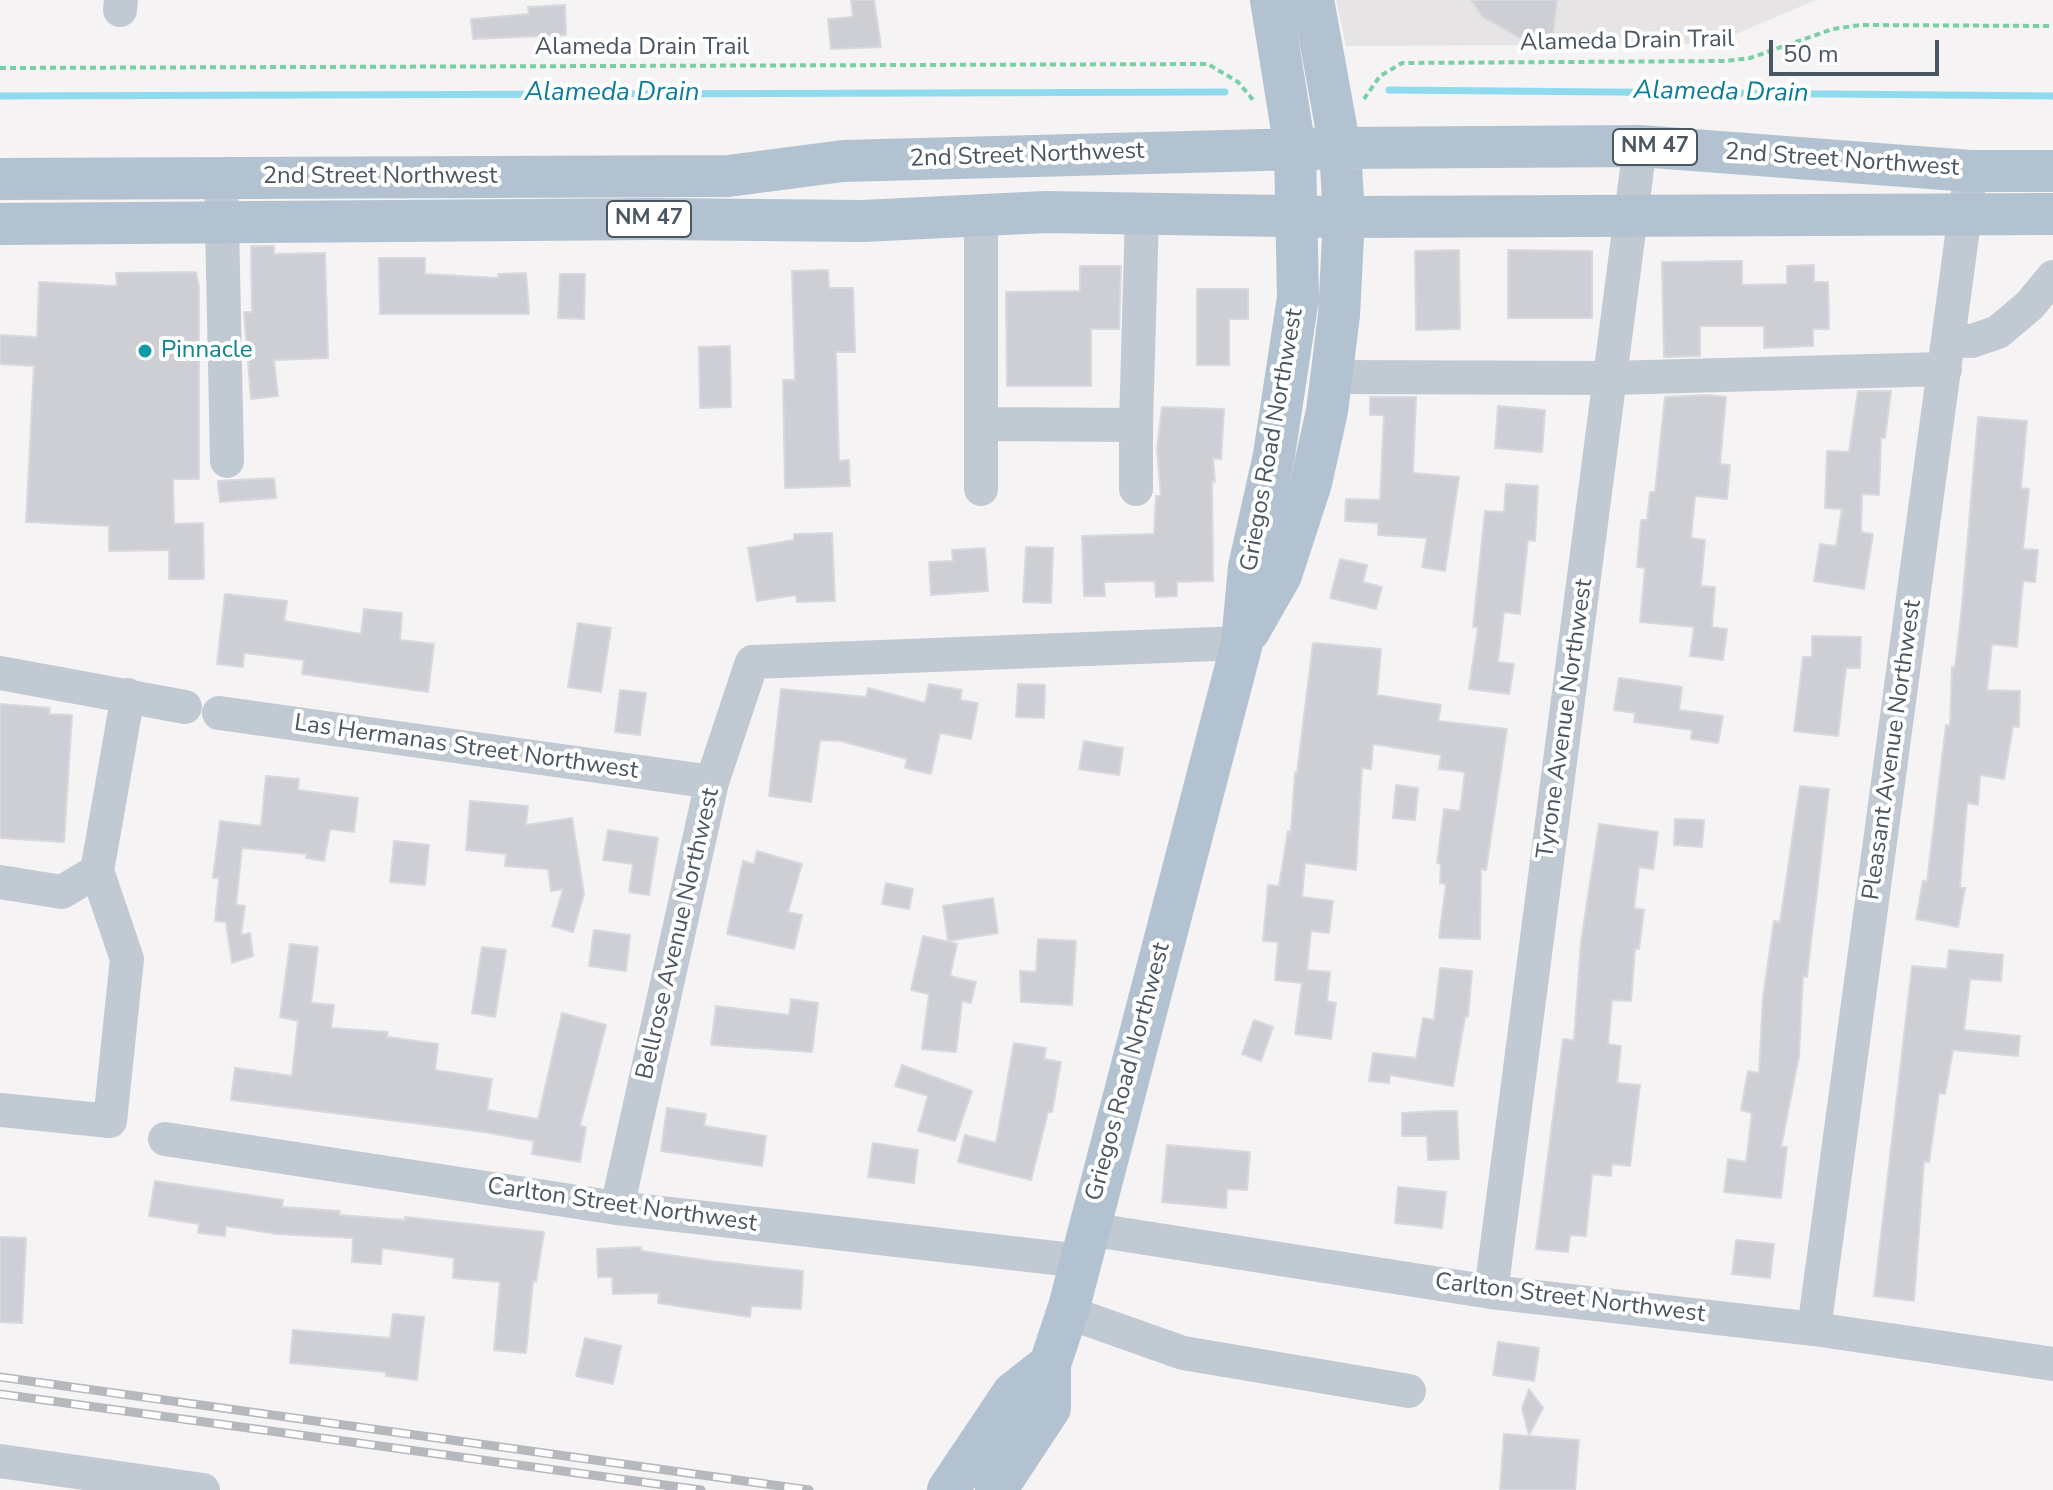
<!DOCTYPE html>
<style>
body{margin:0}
#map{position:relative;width:2053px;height:1490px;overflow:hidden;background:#f5f3f3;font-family:"Nunito Sans",sans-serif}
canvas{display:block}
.scale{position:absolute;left:1769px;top:40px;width:170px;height:36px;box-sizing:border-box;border:4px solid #4a5661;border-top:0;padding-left:10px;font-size:24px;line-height:28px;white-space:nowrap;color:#4a5661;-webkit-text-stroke:6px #fff;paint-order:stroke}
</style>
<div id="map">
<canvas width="2053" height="1490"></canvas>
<div class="scale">50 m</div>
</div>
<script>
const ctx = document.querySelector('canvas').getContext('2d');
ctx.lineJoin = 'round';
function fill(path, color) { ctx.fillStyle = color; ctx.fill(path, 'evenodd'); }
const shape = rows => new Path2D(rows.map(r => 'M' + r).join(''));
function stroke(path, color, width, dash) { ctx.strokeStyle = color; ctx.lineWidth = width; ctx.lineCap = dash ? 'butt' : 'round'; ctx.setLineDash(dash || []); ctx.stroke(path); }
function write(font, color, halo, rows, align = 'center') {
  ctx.font = font + ' "Nunito Sans",sans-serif'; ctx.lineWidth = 8; ctx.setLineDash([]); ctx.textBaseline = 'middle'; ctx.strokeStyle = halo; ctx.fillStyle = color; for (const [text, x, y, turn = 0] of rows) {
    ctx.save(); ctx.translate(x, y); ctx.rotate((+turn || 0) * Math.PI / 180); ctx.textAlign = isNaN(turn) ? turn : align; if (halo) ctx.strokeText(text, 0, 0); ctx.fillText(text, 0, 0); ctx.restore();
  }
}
fill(shape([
 [1336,0,1816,0,1712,44,1346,46]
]), '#e6e4e5');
stroke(shape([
 [1389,90,2053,96],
 [0,96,1225,92]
]), '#90daee', 7);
const building = shape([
 [851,0,874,0,881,47,831,49,828,19,853,17,851,0],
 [1471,0,1557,0,1552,42,1520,38,1483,17,1471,0],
 [565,5,566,35,473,39,471,19,529,14,528,7,565,5],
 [251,246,274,246,274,254,325,253,328,358,274,360,278,396,251,399,244,312,252,312,251,246],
 [1459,250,1460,329,1416,330,1415,251,1459,250],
 [1508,250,1592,251,1592,318,1508,318,1508,250],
 [379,258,425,258,425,274,499,278,498,274,526,273,529,314,380,314,379,258],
 [1742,261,1742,285,1787,284,1787,266,1814,265,1814,282,1828,282,1829,329,1813,329,1813,346,1764,348,1764,326,1700,326,1700,356,1664,357,1662,262,1742,261],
 [1080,266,1121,266,1119,329,1091,329,1091,386,1007,386,1006,292,1080,291,1080,266],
 [828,270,829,288,853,288,855,352,836,352,839,461,849,460,850,486,785,488,783,380,795,380,792,271,828,270],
 [196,272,199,287,199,479,173,479,174,524,203,523,204,579,169,579,169,550,109,551,109,526,26,522,34,366,0,364,0,335,37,337,39,282,117,286,116,273,196,272],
 [560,274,585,274,584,319,558,318,560,274],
 [1197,289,1248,289,1248,319,1229,319,1229,365,1197,365,1197,289],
 [730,346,731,407,700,408,699,347,730,346],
 [1858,391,1891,391,1885,438,1881,438,1879,495,1862,494,1861,532,1873,534,1864,589,1814,581,1820,544,1836,546,1842,509,1825,508,1827,451,1849,452,1858,391],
 [1708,395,1726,397,1720,464,1730,465,1727,499,1695,496,1691,538,1705,540,1701,586,1715,587,1712,627,1727,629,1723,660,1690,656,1694,627,1640,622,1645,568,1637,567,1641,520,1647,520,1650,492,1655,492,1665,397,1708,395],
 [1370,397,1416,397,1413,473,1459,477,1445,571,1422,567,1427,538,1378,535,1378,523,1345,521,1346,499,1380,500,1384,415,1370,415,1370,397],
 [1498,406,1545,410,1542,452,1495,448,1498,406],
 [1162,407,1224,409,1221,459,1213,458,1215,482,1212,482,1213,581,1177,582,1177,596,1156,597,1155,581,1104,582,1105,596,1084,596,1082,536,1154,534,1156,496,1161,496,1157,449,1162,407],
 [1978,417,2027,421,2021,488,2029,489,2023,549,2038,550,2035,582,2023,581,2017,647,1992,644,1987,690,2020,691,2019,727,2013,726,2004,779,1980,775,1978,805,1967,803,1960,888,1965,888,1958,927,1916,919,1923,881,1927,882,1946,725,1950,726,1952,667,1955,667,1962,606,1978,417],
 [274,478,276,498,220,502,218,481,274,478],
 [1506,484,1538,486,1535,541,1528,540,1520,614,1504,612,1498,662,1514,664,1509,694,1469,689,1478,627,1473,627,1485,511,1504,512,1506,484],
 [832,533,835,601,797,602,796,595,757,601,748,548,794,540,794,534,832,533],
 [1026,547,1053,548,1051,603,1023,602,1026,547],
 [985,548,988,591,931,595,929,562,953,561,952,550,985,548],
 [1340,559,1367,565,1363,582,1382,587,1376,609,1330,598,1340,559],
 [225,594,287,601,284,621,361,634,364,609,402,613,400,640,434,644,428,692,302,674,304,660,244,653,243,667,217,664,225,594],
 [578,623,611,628,601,692,568,687,578,623],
 [1812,636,1861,637,1860,668,1846,668,1838,736,1794,731,1803,657,1812,657,1812,636],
 [1313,643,1381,649,1377,695,1441,705,1438,721,1507,729,1486,870,1481,869,1480,939,1439,938,1446,884,1440,883,1441,864,1437,863,1444,809,1460,811,1465,772,1439,769,1441,755,1373,744,1371,769,1362,768,1356,870,1305,863,1302,897,1333,901,1329,933,1311,931,1307,970,1330,972,1327,1001,1336,1003,1331,1039,1295,1034,1302,983,1275,980,1278,942,1263,941,1268,885,1279,886,1288,831,1291,832,1295,772,1297,773,1313,643],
 [1619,678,1682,687,1679,710,1723,716,1718,743,1691,739,1692,730,1634,722,1635,713,1614,710,1619,678],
 [929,684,962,690,960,700,978,703,971,739,940,733,931,774,905,768,907,759,841,741,820,740,811,802,769,796,781,689,866,697,868,688,925,703,929,684],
 [1018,684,1045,685,1044,718,1016,717,1018,684],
 [620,690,646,693,640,735,615,732,620,690],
 [0,704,50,708,49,714,72,715,64,842,0,838,0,704],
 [1084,741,1123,748,1119,775,1079,769,1084,741],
 [266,776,299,779,298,790,358,798,354,832,330,829,324,861,306,858,307,854,242,848,236,905,245,906,241,935,250,933,253,956,232,963,226,922,215,921,219,878,213,878,220,821,261,826,266,776],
 [1396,785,1418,788,1415,820,1393,818,1396,785],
 [1800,786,1829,789,1807,977,1803,976,1799,1056,1781,1147,1787,1147,1781,1198,1724,1192,1728,1159,1746,1162,1752,1113,1741,1110,1748,1071,1759,1073,1763,997,1774,921,1780,922,1800,786],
 [470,801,528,806,526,825,572,818,584,894,573,932,552,926,563,889,551,891,548,869,505,866,506,854,466,850,470,801],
 [1675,819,1704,820,1702,847,1674,845,1675,819],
 [1599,824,1658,832,1653,869,1639,867,1634,908,1644,910,1639,949,1635,949,1631,1001,1612,1000,1608,1044,1621,1046,1617,1083,1640,1085,1630,1166,1612,1164,1611,1176,1592,1174,1586,1236,1570,1235,1568,1252,1536,1249,1563,1039,1574,1040,1581,942,1599,824],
 [608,830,658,838,649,895,629,892,633,864,603,860,608,830],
 [394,841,429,845,425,885,390,882,394,841],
 [757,851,802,864,788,912,802,915,794,949,727,934,743,861,754,864,757,851],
 [886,883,913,889,909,909,882,904,886,883],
 [993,898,998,933,948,941,943,906,993,898],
 [594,930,630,935,626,971,589,966,594,930],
 [923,936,957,944,950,976,976,982,971,1003,962,1001,956,1052,922,1049,929,994,911,990,923,936],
 [1038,939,1076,941,1072,1005,1021,1002,1020,971,1036,972,1038,939],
 [290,944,318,947,311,1003,334,1005,331,1028,388,1032,387,1037,438,1044,435,1070,492,1079,487,1110,538,1119,562,1013,606,1025,580,1126,586,1127,580,1162,532,1154,534,1141,484,1132,231,1100,235,1068,272,1073,272,1078,273,1073,292,1076,298,1021,280,1017,290,944],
 [482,947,506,950,495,1017,472,1013,482,947],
 [1949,950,2003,955,2001,981,1970,979,1964,1030,2020,1036,2018,1056,1953,1050,1945,1094,1939,1093,1929,1162,1924,1161,1914,1301,1874,1296,1912,966,1947,969,1949,950],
 [1440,968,1472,971,1468,1017,1465,1017,1453,1086,1390,1075,1389,1083,1369,1081,1373,1053,1416,1058,1423,1018,1434,1020,1440,968],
 [791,999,818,1003,812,1052,711,1045,716,1006,789,1015,791,999],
 [1254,1020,1273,1027,1261,1061,1242,1054,1254,1020],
 [1014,1043,1046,1048,1044,1059,1061,1062,1052,1112,1048,1112,1031,1180,958,1162,965,1135,996,1143,1014,1043],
 [902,1065,972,1091,955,1141,918,1131,928,1096,895,1086,902,1065],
 [667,1108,706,1114,704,1126,766,1136,762,1166,661,1151,667,1108],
 [1439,1111,1457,1111,1459,1159,1428,1160,1427,1136,1402,1136,1402,1113,1439,1111],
 [873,1143,918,1150,914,1183,868,1177,873,1143],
 [1167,1145,1250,1152,1247,1190,1227,1189,1226,1208,1162,1202,1167,1145],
 [155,1181,283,1200,282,1207,340,1211,339,1215,405,1220,405,1217,544,1232,536,1282,533,1281,526,1353,494,1350,500,1282,453,1278,454,1258,382,1248,381,1264,352,1262,353,1238,277,1234,226,1226,225,1236,198,1233,199,1224,149,1216,155,1181],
 [1398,1187,1446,1192,1442,1228,1395,1223,1398,1187],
 [0,1237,26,1238,22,1323,0,1322,0,1237],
 [1736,1240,1774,1244,1770,1278,1732,1274,1736,1240],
 [641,1247,641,1251,711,1261,803,1271,801,1309,751,1306,750,1317,658,1303,659,1293,613,1294,612,1277,598,1277,597,1249,641,1247],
 [393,1314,424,1317,417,1380,386,1376,386,1372,290,1363,293,1330,390,1338,393,1314],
 [585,1338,621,1346,613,1384,576,1376,585,1338],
 [1498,1342,1539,1348,1534,1381,1493,1375,1498,1342],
 [1529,1389,1543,1408,1529,1435,1522,1408,1529,1389],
 [1504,1434,1579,1440,1575,1490,1500,1490,1504,1434]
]);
fill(building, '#cdcfd5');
stroke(building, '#d7d9de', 2);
stroke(shape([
 [0,68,1208,64,1238,82,1254,101],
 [1364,99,1380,76,1402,63,1727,61,1750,58,1833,29,1860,25,2053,26]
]), '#7ad0a6', 4, [6, 4]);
stroke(shape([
 [120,10,121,0],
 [221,176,227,461],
 [981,216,981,424,1136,425,1142,214],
 [1949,340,1972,341,1998,332,2030,305,2053,277],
 [1331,377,1611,378,1945,369],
 [1136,425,1136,489],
 [981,489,981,424],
 [0,673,185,707],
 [219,713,712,782],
 [0,882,62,892,97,871,128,695],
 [0,1110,110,1121,127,959,97,871],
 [165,1139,617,1208,1081,1261],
 [617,1208,712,782,752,662,1242,643],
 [1088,1229,1491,1292,1814,1329,2053,1364],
 [1491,1292,1640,146],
 [1067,1312,1183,1353,1409,1391],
 [1814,1329,1968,192],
 [0,1461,203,1490]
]), '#c1cad2', 34);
stroke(shape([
 [0,179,728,176,843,161,1340,148,1640,146,1970,171,2053,171],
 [0,224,655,219,863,221,1046,212,1344,217,2053,214],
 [1249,631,1281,575,1311,483,1327,411,1339,315,1344,217,1340,148,1313,0],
 [948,1490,1013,1393,1050,1364],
 [996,1490,1050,1408,1050,1364,1069,1307,1242,643,1249,567,1274,455,1298,298,1295,149,1271,0]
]), '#b3c2d1', 42);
const rail = shape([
 [0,1377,809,1490],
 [0,1394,701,1490]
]);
stroke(rail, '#b5b8bd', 9);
stroke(rail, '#fff', 6, [18]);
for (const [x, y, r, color] of [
 [145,351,8,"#0f9aa8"]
]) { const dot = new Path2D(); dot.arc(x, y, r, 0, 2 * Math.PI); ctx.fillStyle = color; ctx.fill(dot); stroke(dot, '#fff', 3); }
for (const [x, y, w] of [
 [1655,147,84],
 [649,219,84]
]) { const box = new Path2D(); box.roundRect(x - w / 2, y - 18, w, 36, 6); ctx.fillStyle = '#fff'; ctx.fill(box); stroke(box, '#4a5661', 2); }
write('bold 22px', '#4a5661', null, [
 ["NM 47",1655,147],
 ["NM 47",649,219]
]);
write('24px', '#4a5661', '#fff', [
 ["Alameda Drain Trail",1627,42,-1],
 ["Alameda Drain Trail",642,48],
 ["2nd Street Northwest",1027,156,-2],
 ["2nd Street Northwest",1842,161,4],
 ["2nd Street Northwest",380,177],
 ["Griegos Road Northwest",1273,440,-80],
 ["Tyrone Avenue Northwest",1566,719,-82],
 ["Las Hermanas Street Northwest",466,748,8],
 ["Pleasant Avenue Northwest",1893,750,-82],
 ["Bellrose Avenue Northwest",679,934,-77],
 ["Griegos Road Northwest",1129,1072,-75],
 ["Carlton Street Northwest",622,1206,8],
 ["Carlton Street Northwest",1570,1299,7]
]);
write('24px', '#0d838f', '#fff', [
 ["Pinnacle",161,351]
], 'left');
write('italic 26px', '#0c7c9b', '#fff', [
 ["Alameda Drain",1721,93,1],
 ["Alameda Drain",612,94]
]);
</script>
